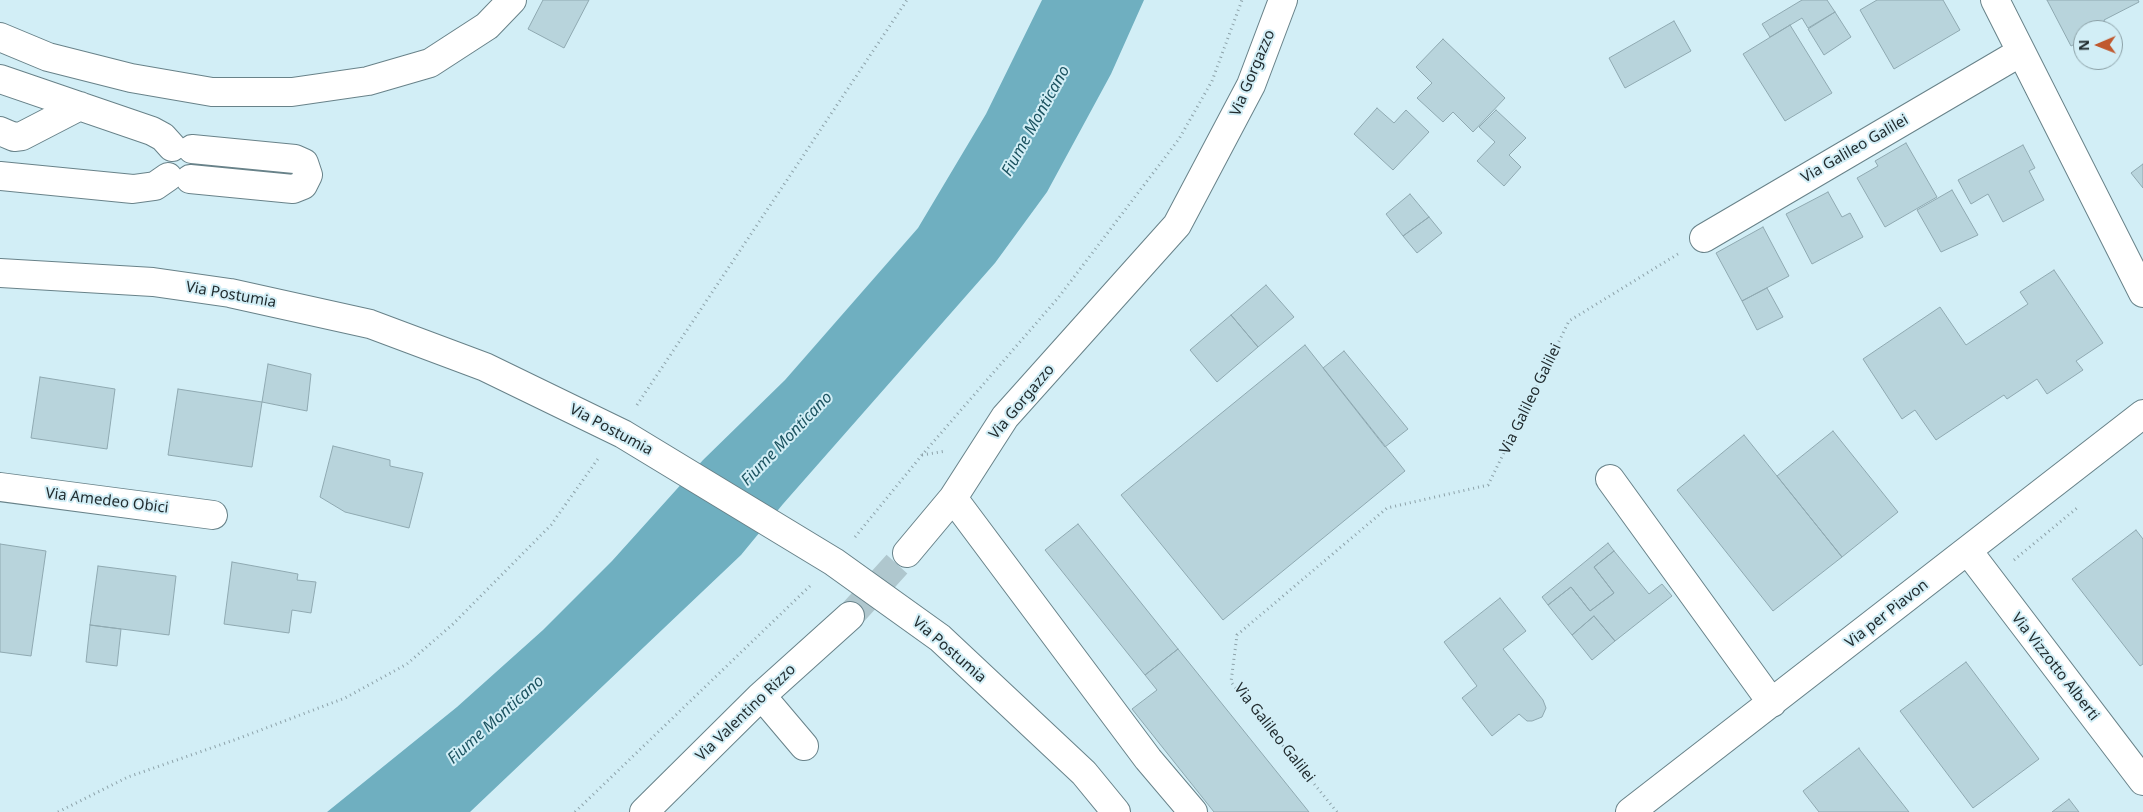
<!DOCTYPE html>
<style>
body{margin:0}
#map{position:relative;width:2143px;height:812px;overflow:hidden;background:#d2eef6;font-family:"Noto Sans",sans-serif}
canvas{display:block}
.north{position:absolute;left:2073px;top:20px;width:50px;height:50px;box-sizing:border-box;background:#d2eef6;border:1px solid #8ba0a6;border-radius:50%;rotate:269deg;font-size:14px;font-weight:700;line-height:20px;text-align:center;color:#212c2f}
.north::after{content:'';display:block;margin:auto;width:18px;height:22px;background:#c0592f;clip-path:polygon(50% 0,100% 100%,50% 72%,0 100%)}
</style>
<div id="map">
<canvas width="2143" height="812"></canvas>
<div class="north">N</div>
</div>
<script>
const ctx = document.querySelector('canvas').getContext('2d');
ctx.lineJoin = 'round';
function fill(path, color) { ctx.fillStyle = color; ctx.fill(path, 'evenodd'); }
const shape = rows => new Path2D(rows.map(r => 'M' + r).join(''));
function stroke(path, color, width, dash) { ctx.strokeStyle = color; ctx.lineWidth = width; ctx.lineCap = dash ? 'butt' : 'round'; ctx.setLineDash(dash || []); ctx.stroke(path); }
function write(font, color, halo, rows, align = 'center') {
  ctx.font = font + ' "Noto Sans",sans-serif'; ctx.lineWidth = 4; ctx.setLineDash([]); ctx.textBaseline = 'middle'; ctx.strokeStyle = halo; ctx.fillStyle = color; for (const [text, x, y, turn = 0] of rows) {
    ctx.save(); ctx.translate(x, y); ctx.rotate((+turn || 0) * Math.PI / 180); ctx.textAlign = isNaN(turn) ? turn : align; if (halo) ctx.strokeText(text, 0, 0); ctx.fillText(text, 0, 0); ctx.restore();
  }
}
fill(shape([
 [1042,0,1144,0,1111,74,1047,192,995,263,783,504,741,555,470,812,327,812,457,707,543,630,612,561,703,460,785,380,918,228,986,114]
]), '#6fafc0');
const building = shape([
 [543,0,589,0,564,48,528,29,543,0],
 [1802,0,1827,0,1835,12,1808,28,1802,18,1770,37,1762,24,1802,0],
 [1877,0,1943,0,1960,30,1894,69,1860,10,1877,0],
 [2047,0,2138,0,2139,2,2104,20,2107,27,2101,30,2083,30,2083,40,2071,46,2047,0],
 [1835,12,1851,37,1824,55,1808,29,1835,12],
 [1674,21,1691,51,1625,88,1609,58,1674,21],
 [1790,25,1832,93,1785,121,1743,54,1790,25],
 [1443,39,1505,98,1473,132,1453,112,1443,122,1417,98,1432,83,1416,67,1443,39],
 [1377,108,1394,123,1406,110,1429,132,1393,170,1354,134,1377,108],
 [1496,110,1526,138,1509,155,1521,167,1504,186,1477,161,1495,142,1479,127,1496,110],
 [1906,143,1937,197,1885,227,1857,178,1878,166,1875,161,1906,143],
 [2023,145,2035,168,2029,171,2044,200,2003,222,1988,194,1971,204,1958,180,2023,145],
 [2143,164,2143,188,2131,173,2143,164],
 [1952,190,1978,235,1941,252,1917,210,1952,190],
 [1828,192,1842,217,1850,213,1863,237,1812,264,1786,214,1828,192],
 [1410,194,1429,217,1403,236,1386,214,1410,194],
 [1429,217,1442,233,1417,253,1403,236,1429,217],
 [1763,227,1789,276,1742,301,1716,253,1763,227],
 [2054,270,2103,343,2076,361,2083,370,2047,394,2037,379,2007,399,2004,395,1936,440,1915,410,1902,419,1863,359,1940,307,1966,345,2028,304,2020,292,2054,270],
 [1266,285,1294,317,1258,347,1231,315,1266,285],
 [1767,288,1783,317,1757,330,1742,301,1767,288],
 [1231,315,1258,347,1217,382,1190,350,1231,315],
 [1305,345,1405,471,1223,620,1121,495,1305,345],
 [1344,351,1408,429,1385,447,1323,368,1344,351],
 [268,364,311,374,307,411,262,402,268,364],
 [40,377,115,389,107,449,31,438,40,377],
 [178,389,262,402,252,467,168,455,178,389],
 [1833,431,1898,512,1842,557,1777,476,1833,431],
 [1744,435,1842,557,1773,611,1677,490,1744,435],
 [333,446,390,460,390,466,423,473,409,528,345,512,320,497,333,446],
 [1078,524,1178,649,1145,675,1045,550,1078,524],
 [2136,530,2143,539,2143,664,2140,666,2072,579,2136,530],
 [1608,543,1614,551,1594,567,1614,593,1590,611,1571,587,1548,605,1542,597,1608,543],
 [0,544,46,551,31,656,0,652,0,544],
 [1614,551,1649,594,1662,584,1672,596,1615,641,1594,616,1572,635,1548,605,1571,587,1590,611,1614,593,1594,567,1614,551],
 [232,562,298,574,297,580,316,582,311,613,292,610,289,633,224,624,232,562],
 [98,566,176,576,169,635,90,625,98,566],
 [1500,598,1526,631,1503,649,1543,700,1546,708,1542,717,1532,721,1527,721,1519,714,1492,736,1462,698,1477,686,1444,642,1500,598],
 [1594,616,1615,641,1592,660,1572,635,1594,616],
 [90,625,121,629,117,666,86,662,90,625],
 [1178,649,1309,812,1214,812,1132,709,1157,690,1145,675,1178,649],
 [1966,662,2039,759,1973,808,1900,711,1966,662],
 [1859,748,1860,750,1909,812,1819,812,1805,794,1803,791,1859,748],
 [2069,799,2079,812,2052,812,2069,799]
]);
fill(building, '#b8d4dc');
stroke(building, '#8fa9b1', 1);
stroke(shape([
 [850,616,907,553]
]), '#afc7ce', 28, [28, 14]);
const minor = shape([
 [1995,0,2143,293],
 [0,37,48,57,131,78,212,92,292,92,368,81,430,63,487,26,512,0],
 [0,79,152,131,163,137,172,147],
 [0,131,14,137,22,136,80,106],
 [0,176,133,189,155,186,168,177],
 [190,179,293,189,303,185,308,175,304,163,295,159,192,149],
 [1704,238,2021,52],
 [1610,479,1772,703],
 [0,487,213,515],
 [953,498,1148,759,1193,812],
 [1968,551,2143,781],
 [907,553,953,498,1005,417,1177,225,1251,85,1283,0],
 [760,697,771,707,804,746],
 [644,812,760,697,850,616],
 [1630,812,2143,414]
]);
const major = shape([
 [0,273,153,282,230,293,370,324,485,367,623,434,834,562,940,638,1084,773,1116,812]
]);
stroke(minor, '#688289', 30);
stroke(major, '#688289', 30);
stroke(shape([
 [637,405,907,0],
 [922,455,946,451],
 [855,537,922,455,1058,298,1179,139,1212,81,1242,0],
 [2014,560,2077,508],
 [58,812,128,777,237,739,345,698,407,664,453,624,551,525,600,456],
 [575,812,812,584],
 [1337,812,1231,682,1237,635,1387,508,1488,485,1569,321,1678,254]
]), '#8da2a9', 3, [1, 4]);
stroke(minor, '#fff', 28);
stroke(major, '#fff', 28);
write('15px', '#212c2f', '#d2eef6', [
 ["Via Gorgazzo",1253,73,-67],
 ["Via Galileo Galilei",1855,149,-30],
 ["Via Postumia",231,295,10],
 ["Via Galileo Galilei",1531,399,-64],
 ["Via Gorgazzo",1022,402,-50],
 ["Via Postumia",611,430,28],
 ["Via Amedeo Obici",107,501,7],
 ["Via per Piavon",1887,614,-38],
 ["Via Postumia",949,650,41],
 ["Via Vizzotto Alberti",2055,667,52],
 ["Via Valentino Rizzo",746,713,-44],
 ["Via Galileo Galilei",1274,733,52]
]);
write('italic 16px', '#1c5360', '#d2eef6', [
 ["Fiume Monticano",1036,121,-61],
 ["Fiume Monticano",787,439,-46],
 ["Fiume Monticano",496,720,-42]
]);
</script>
